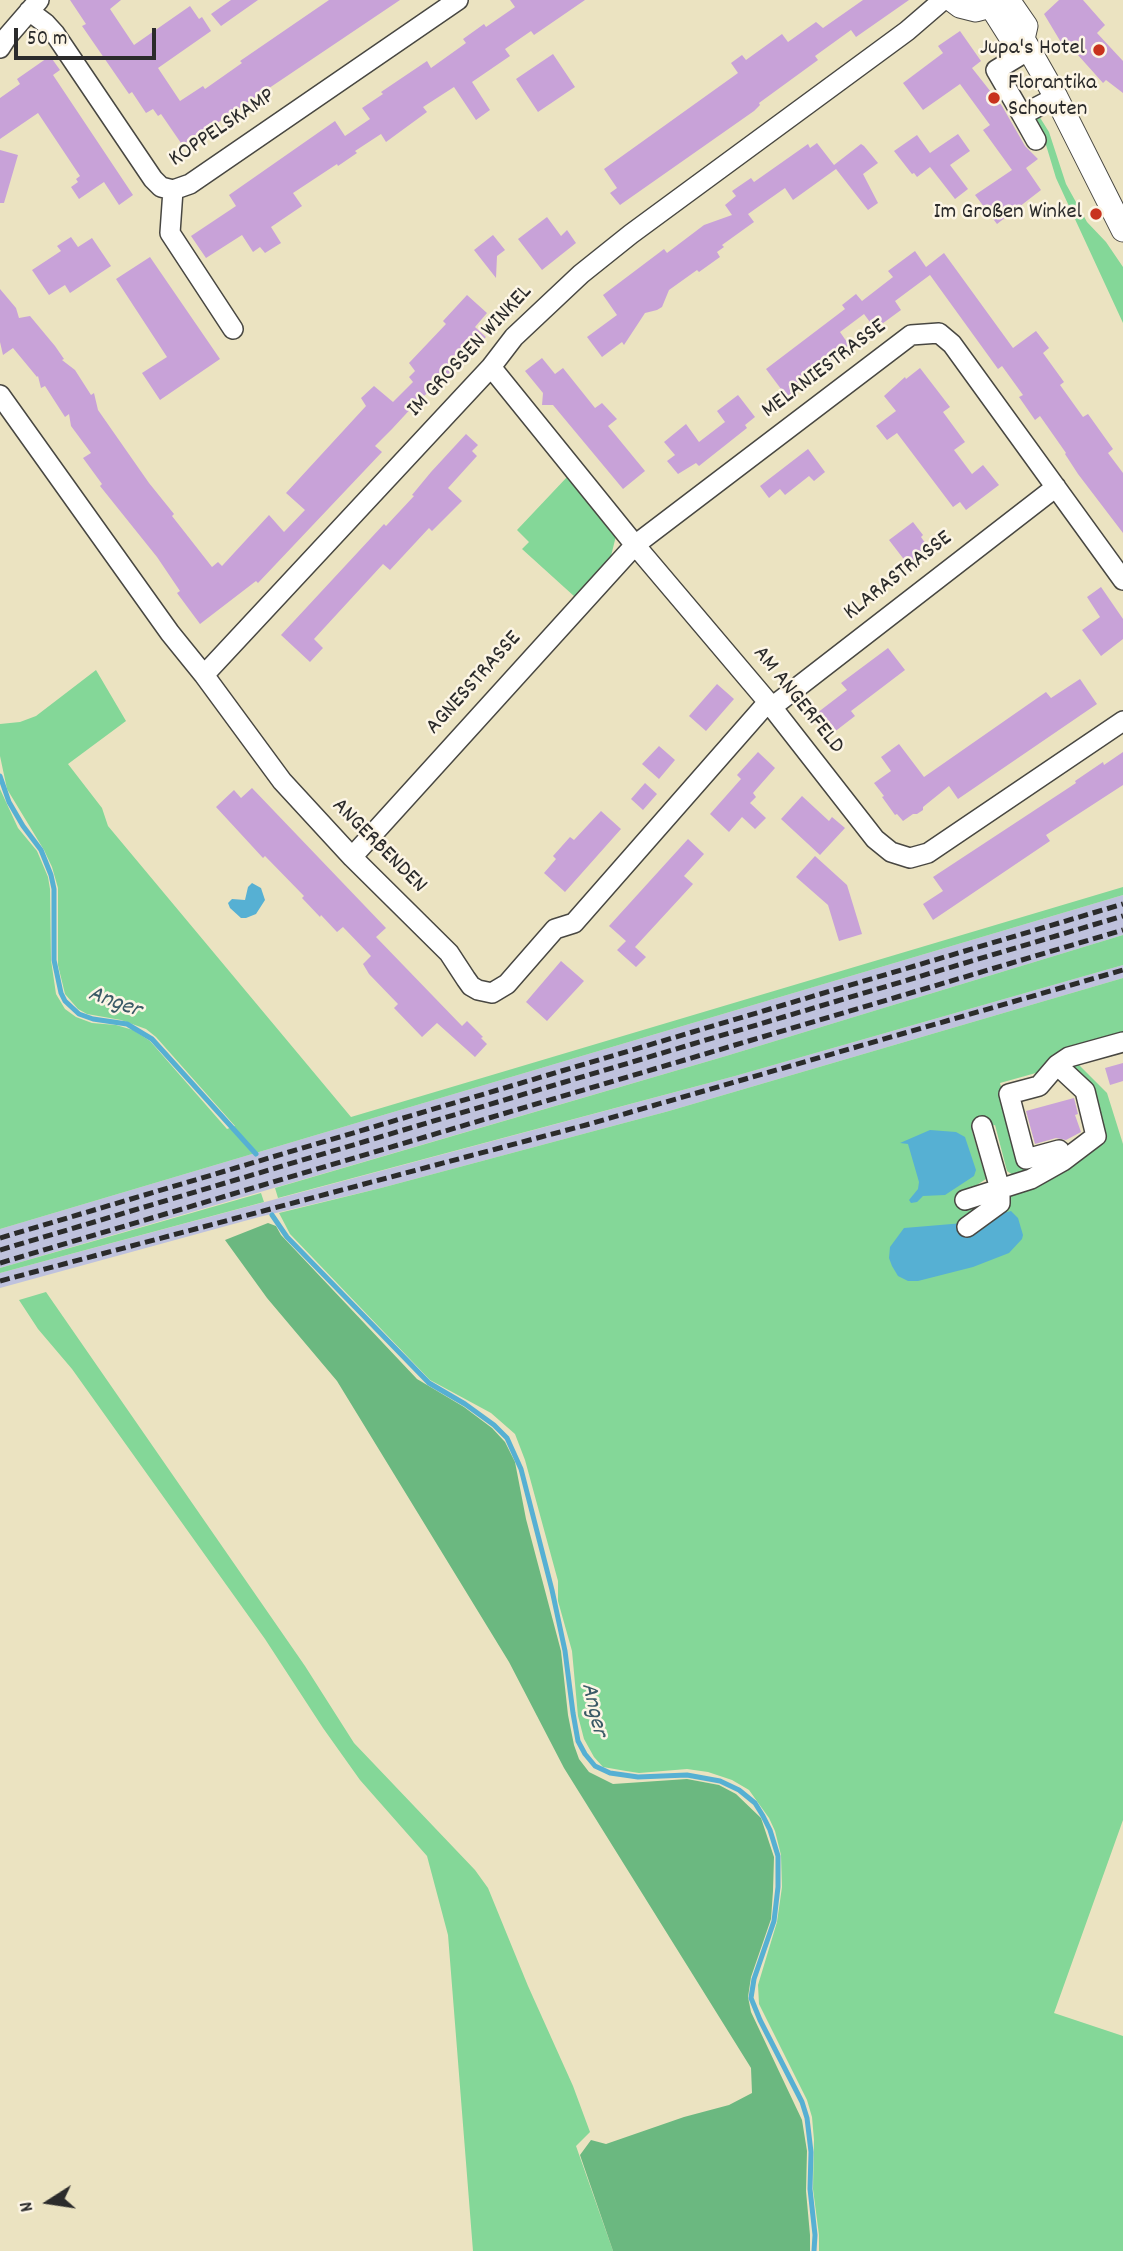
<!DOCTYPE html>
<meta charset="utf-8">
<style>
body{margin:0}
#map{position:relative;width:1123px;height:2251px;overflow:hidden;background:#ebe3c1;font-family:Dekko,sans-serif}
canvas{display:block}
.north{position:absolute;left:14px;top:2167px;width:70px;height:70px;-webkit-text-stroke:5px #fcf5e5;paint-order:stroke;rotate:258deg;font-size:19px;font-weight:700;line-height:28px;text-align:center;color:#2b2b2b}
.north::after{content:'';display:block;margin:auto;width:24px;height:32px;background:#2b2b2b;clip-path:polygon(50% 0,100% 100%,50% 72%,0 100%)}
.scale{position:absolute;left:14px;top:28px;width:142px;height:32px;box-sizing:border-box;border:4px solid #2b2b2b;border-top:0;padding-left:9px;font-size:21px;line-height:24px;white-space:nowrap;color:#2b2b2b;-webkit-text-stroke:5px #fcf5e5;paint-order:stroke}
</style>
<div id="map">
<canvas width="1123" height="2251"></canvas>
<div class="north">N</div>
<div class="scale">50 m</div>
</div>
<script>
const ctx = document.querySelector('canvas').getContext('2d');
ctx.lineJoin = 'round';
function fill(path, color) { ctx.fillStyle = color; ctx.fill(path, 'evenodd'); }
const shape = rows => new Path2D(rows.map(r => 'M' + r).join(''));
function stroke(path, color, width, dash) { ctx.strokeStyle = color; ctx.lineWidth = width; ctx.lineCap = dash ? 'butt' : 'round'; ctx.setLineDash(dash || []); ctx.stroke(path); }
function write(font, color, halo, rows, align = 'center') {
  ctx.font = font + ' Dekko,sans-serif'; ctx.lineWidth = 5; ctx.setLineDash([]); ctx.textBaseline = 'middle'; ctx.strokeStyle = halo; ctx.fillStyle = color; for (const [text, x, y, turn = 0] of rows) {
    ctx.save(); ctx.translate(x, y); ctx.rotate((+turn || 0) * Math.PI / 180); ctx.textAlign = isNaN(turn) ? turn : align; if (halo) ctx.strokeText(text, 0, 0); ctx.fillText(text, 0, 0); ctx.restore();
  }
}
fill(shape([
 [1123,895,1123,935,726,1056,0,1268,0,1229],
 [1123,965,1123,978,669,1111,381,1188,259,1217,0,1288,0,1273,735,1076]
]), '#bfc2dd');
fill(shape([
 [1039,116,1049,132,1066,184,1087,222,1106,242,1123,267,1123,323,1056,178,1043,135,1036,118],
 [568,476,616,536,611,556,575,597,522,549,529,542,517,530],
 [96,670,126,721,68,764,102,808,108,826,351,1117,1123,887,1123,895,0,1229,0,789,18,828,37,851,48,877,50,889,51,960,56,994,65,1009,76,1017,92,1023,116,1025,133,1030,150,1041,227,1129,235,1126,156,1037,146,1029,121,1020,87,1014,78,1009,65,994,58,965,58,888,52,867,44,850,7,789,0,756,0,724,20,722,36,716],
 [1123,935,1123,965,735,1076,278,1198,275,1188,726,1056],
 [1123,978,1123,1039,1043,1071,1000,1083,1023,1162,1052,1156,1016,1177,1007,1171,995,1125,972,1131,986,1179,960,1196,1070,1162,1075,1164,1105,1142,1090,1091,1070,1063,1076,1062,1107,1093,1123,1144,1123,1820,1054,2013,1123,2036,1123,2251,819,2251,819,2235,813,2189,814,2140,812,2117,807,2100,759,2004,758,1985,777,1922,782,1887,781,1855,775,1831,769,1818,749,1790,732,1780,708,1772,687,1769,639,1773,626,1771,603,1767,594,1757,584,1739,578,1716,572,1651,558,1601,558,1581,525,1460,515,1434,491,1413,430,1380,290,1234,279,1213,381,1188,669,1111],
 [261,1193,264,1202,0,1273,0,1268],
 [46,1292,305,1666,354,1743,475,1870,488,1888,528,1986,573,2086,590,2132,576,2146,613,2251,473,2251,448,1935,427,1856,360,1780,323,1728,265,1639,72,1369,38,1329,19,1300]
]), '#84d798');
fill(shape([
 [268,1223,276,1226,281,1235,417,1379,464,1407,492,1428,505,1442,515,1462,526,1519,561,1651,568,1715,574,1745,579,1759,589,1772,613,1784,687,1779,719,1785,736,1794,761,1818,774,1857,773,1891,771,1919,751,1977,748,1997,751,2012,802,2120,807,2151,806,2191,810,2235,810,2251,613,2251,580,2155,591,2140,606,2144,684,2117,729,2105,752,2093,751,2068,564,1768,509,1662,337,1381,267,1298,225,1240]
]), '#6bb880');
fill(shape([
 [252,883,261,888,265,900,256,914,246,918,241,918,230,908,228,903,232,899,245,900,248,887],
 [930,1130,956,1132,965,1137,976,1170,974,1176,945,1195,923,1196,917,1202,911,1203,909,1200,918,1189,919,1182,908,1144,900,1143],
 [1011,1211,1018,1218,1023,1235,1022,1239,1009,1253,973,1267,918,1281,908,1281,898,1276,892,1266,889,1258,890,1247,904,1228,964,1223]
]), '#56b0d3');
stroke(shape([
 [0,776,9,802,23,826,41,850,51,875,54,889,54,960,61,993,65,1001,79,1014,93,1019,127,1024,152,1039,256,1154],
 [272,1215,287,1237,429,1383,465,1404,494,1425,507,1438,521,1469,552,1590,565,1651,573,1713,578,1741,585,1754,595,1766,610,1773,638,1777,687,1775,720,1781,739,1790,755,1803,763,1816,770,1830,778,1856,778,1887,774,1921,754,1979,751,1998,760,2020,802,2102,807,2118,811,2152,810,2189,815,2235,814,2251]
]), '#56b0d3', 5);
fill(shape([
 [70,0,121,0,110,9,134,45,190,6,199,19,202,17,211,31,158,68,180,101,203,86,205,89,242,63,240,61,329,0,400,0,183,146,161,114,158,116,153,109,146,113,132,92,129,94,82,26,86,24],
 [231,0,258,0,221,26,211,14],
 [510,0,585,0,534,35,531,31,505,49,510,56,472,82,490,110,476,120,454,87,423,107,427,112,386,142,381,134,355,151,357,153,338,166,337,164,293,193,302,206,271,227,281,243,265,253,260,247,253,252,242,235,206,258,191,236,236,206,229,195,335,121,345,136,370,119,362,108,383,94,381,92,427,61,431,68,466,43,463,39,484,24,486,27,515,7],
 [863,0,909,0,856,37,851,30,815,56,818,60,759,103,760,105,754,111,620,205,610,193,617,188,604,169,738,73,731,63,742,55,746,60,782,34,788,42,816,22,823,28],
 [1059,0,1083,0,1105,25,1097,33,1123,61,1123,93,1106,80,1103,83,1069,45,1065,49,1044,14],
 [960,31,981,61,972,68,1002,106,1025,146,1038,159,1026,168,1041,190,997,224,975,195,1012,170,983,130,990,125,960,84,923,110,903,83,943,53,938,46],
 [553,54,575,87,538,112,516,79],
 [50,56,60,70,53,75,133,195,119,205,104,182,79,199,71,187,78,182,76,179,80,176,38,113,0,139,0,98,20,84,17,79],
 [958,134,970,151,950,165,968,189,955,199,930,167,917,177,914,173,912,174,894,151,917,135,930,153],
 [817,143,834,165,861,144,864,146,878,163,863,174,878,203,868,210,836,169,793,200,785,188,748,214,754,222,722,245,724,247,717,252,720,257,699,272,697,270,669,290,662,307,657,310,645,313,624,345,622,342,602,357,587,337,617,315,603,295,664,249,667,253,704,225,732,215,725,205,736,196,732,191,751,178,754,182,808,144,810,148],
 [0,150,18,155,4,203,0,203],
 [547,217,561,236,567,230,576,243,542,270,518,239],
 [493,235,505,250,497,256,496,278,474,250],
 [71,237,78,247,92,238,111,266,70,293,65,285,49,295,32,270,61,251,57,246],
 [915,251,926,267,944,253,1013,348,1036,331,1049,348,1043,353,1064,382,1060,385,1083,417,1088,414,1113,449,1108,453,1123,473,1123,533,1078,474,1065,454,1066,453,1040,416,1035,420,1019,397,1023,395,1002,366,998,369,930,275,895,301,901,310,875,329,864,314,840,332,849,345,787,397,766,369,845,309,842,305,856,294,862,301,893,277,888,271],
 [150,257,220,359,160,400,142,373,167,357,116,279],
 [0,289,16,308,19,318,30,316,55,346,64,359,62,360,75,370,91,395,94,393,98,410,149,483,174,514,172,516,212,567,218,562,222,566,269,515,284,532,305,510,286,493,366,406,361,398,374,386,393,402,413,382,409,377,415,371,409,363,446,324,443,321,467,295,487,313,475,327,486,337,435,390,433,388,416,403,392,429,375,446,382,452,258,583,256,581,200,624,177,593,180,591,157,557,100,486,102,484,83,458,91,453,71,426,69,414,65,417,45,386,41,388,38,376,37,377,13,348,3,355,0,342],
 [542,358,555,374,563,368,595,408,602,403,617,419,608,426,645,471,623,489,553,405,542,405,543,393,525,371],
 [920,368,950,407,943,412,965,442,954,450,972,474,983,465,999,485,966,510,960,502,953,507,897,433,887,440,876,426,896,411,884,396,905,377,906,379],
 [738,395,755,417,745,425,747,428,699,466,696,463,678,474,667,461,675,455,664,442,686,424,699,442,725,422,717,411],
 [466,434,478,445,472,451,477,456,448,488,462,501,432,531,429,528,390,570,383,564,314,639,323,648,310,662,281,635,384,524,386,526,414,496,412,495,431,472],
 [808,449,825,472,814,481,809,476,785,495,780,489,769,498,760,486],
 [913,522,923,535,921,537,930,550,909,566,889,540],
 [1101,587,1123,619,1123,639,1101,656,1082,630,1100,617,1087,597],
 [888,648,905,670,851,711,855,716,833,733,817,713,847,690,841,683],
 [1080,679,1097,704,958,799,949,786,923,807,923,810,917,814,913,814,903,821,897,814,895,815,882,797,884,796,874,783,891,771,881,757,899,744,924,777,1046,692,1051,698],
 [717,684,734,699,706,731,689,716],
 [659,746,675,760,659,779,642,764],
 [758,752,775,768,753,793,756,797,750,803,766,818,755,829,742,817,729,832,710,814,741,779,737,775],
 [1123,752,1123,785,1046,835,1050,841,933,920,923,904,943,891,933,877,1076,783,1075,781,1103,762,1104,765],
 [645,783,657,794,643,810,631,799],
 [252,788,386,928,376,937,462,1026,467,1021,483,1037,481,1038,487,1044,475,1057,437,1023,422,1037,394,1008,398,1004,369,974,363,964,371,956,343,927,337,932,321,915,320,917,302,898,304,896,265,856,263,858,216,807,234,790,241,798],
 [802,796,829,821,832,817,845,828,820,855,781,819],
 [601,811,621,829,565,892,544,873,556,859,553,856,570,837,574,840],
 [688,839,704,854,684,876,693,884,635,947,646,957,636,967,617,950,626,941,609,926],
 [815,856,847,885,862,934,839,941,828,905,796,877],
 [561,961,584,981,547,1021,526,1002],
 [1123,1063,1123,1081,1110,1085,1105,1068],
 [1074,1098,1078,1114,1075,1115,1081,1132,1066,1140,1056,1138,1035,1144,1026,1111]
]), '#c8a2d8');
const minor = shape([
 [29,11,45,23,55,34,153,179,161,187,173,190,190,184,458,0],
 [0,48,7,37,39,0],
 [1029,50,996,70,1022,115,1056,97],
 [1022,115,1036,140],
 [173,190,170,233,233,329],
 [491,367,635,545,768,702,875,839,891,852,910,858,928,853,1123,721],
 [0,395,170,633,204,675,282,781,352,857,449,953,466,979,471,986,478,990,492,993,507,984,555,929,574,923,768,702],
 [204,675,491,367,514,337,581,274,631,234,907,31,943,0],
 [772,707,1056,487],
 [352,857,635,545,911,335,939,333,952,344,1123,580],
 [1057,1065,1039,1086,1009,1094,1026,1159,1059,1150,1063,1161],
 [965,1200,1031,1179,1063,1161,1096,1136,1085,1091,1057,1065,1069,1057,1123,1042],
 [967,1227,1000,1203,1000,1189,982,1126]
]);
const major = shape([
 [952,0,960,6,976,10,991,6,1000,0],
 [1008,0,1026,26,1023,39,1056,97,1123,230],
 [991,6,1010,36,1023,39]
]);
stroke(minor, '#484742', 22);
stroke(major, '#484742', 25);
stroke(minor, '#fff', 19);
stroke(major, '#fff', 23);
stroke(shape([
 [0,1238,1123,904],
 [0,1250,1123,916],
 [0,1263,1123,930],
 [0,1281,586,1125,1123,970]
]), '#2b2b2b', 5, [10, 5]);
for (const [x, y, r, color] of [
 [1099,50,7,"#c8321e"],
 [994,98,7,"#c8321e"],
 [1096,214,7,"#c8321e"]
]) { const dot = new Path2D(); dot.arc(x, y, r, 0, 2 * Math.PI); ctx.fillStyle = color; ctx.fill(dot); stroke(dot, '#fcf5e5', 2.5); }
write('23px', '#2b2b2b', '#fcf5e5', [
 ["Jupa's Hotel",1085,50],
 ["Florantika",1008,85,"left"],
 ["Schouten",1008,111,"left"],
 ["Im Großen Winkel",1082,214]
], 'right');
write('23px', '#2b2b2b', '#fcf5e5', [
 ["KOPPELSKAMP",223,129,-34],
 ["IM GROSSEN WINKEL",471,352,-47],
 ["MELANIESTRASSE",825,370,-37],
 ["KLARASTRASSE",899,577,-38],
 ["AGNESSTRASSE",475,684,-48],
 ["AM ANGERFELD",797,701,51],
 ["ANGERBENDEN",378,847,45]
]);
write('italic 24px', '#3a5a66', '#fcf5e5', [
 ["Anger",114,1004,20],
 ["Anger",592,1710,77]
]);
</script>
